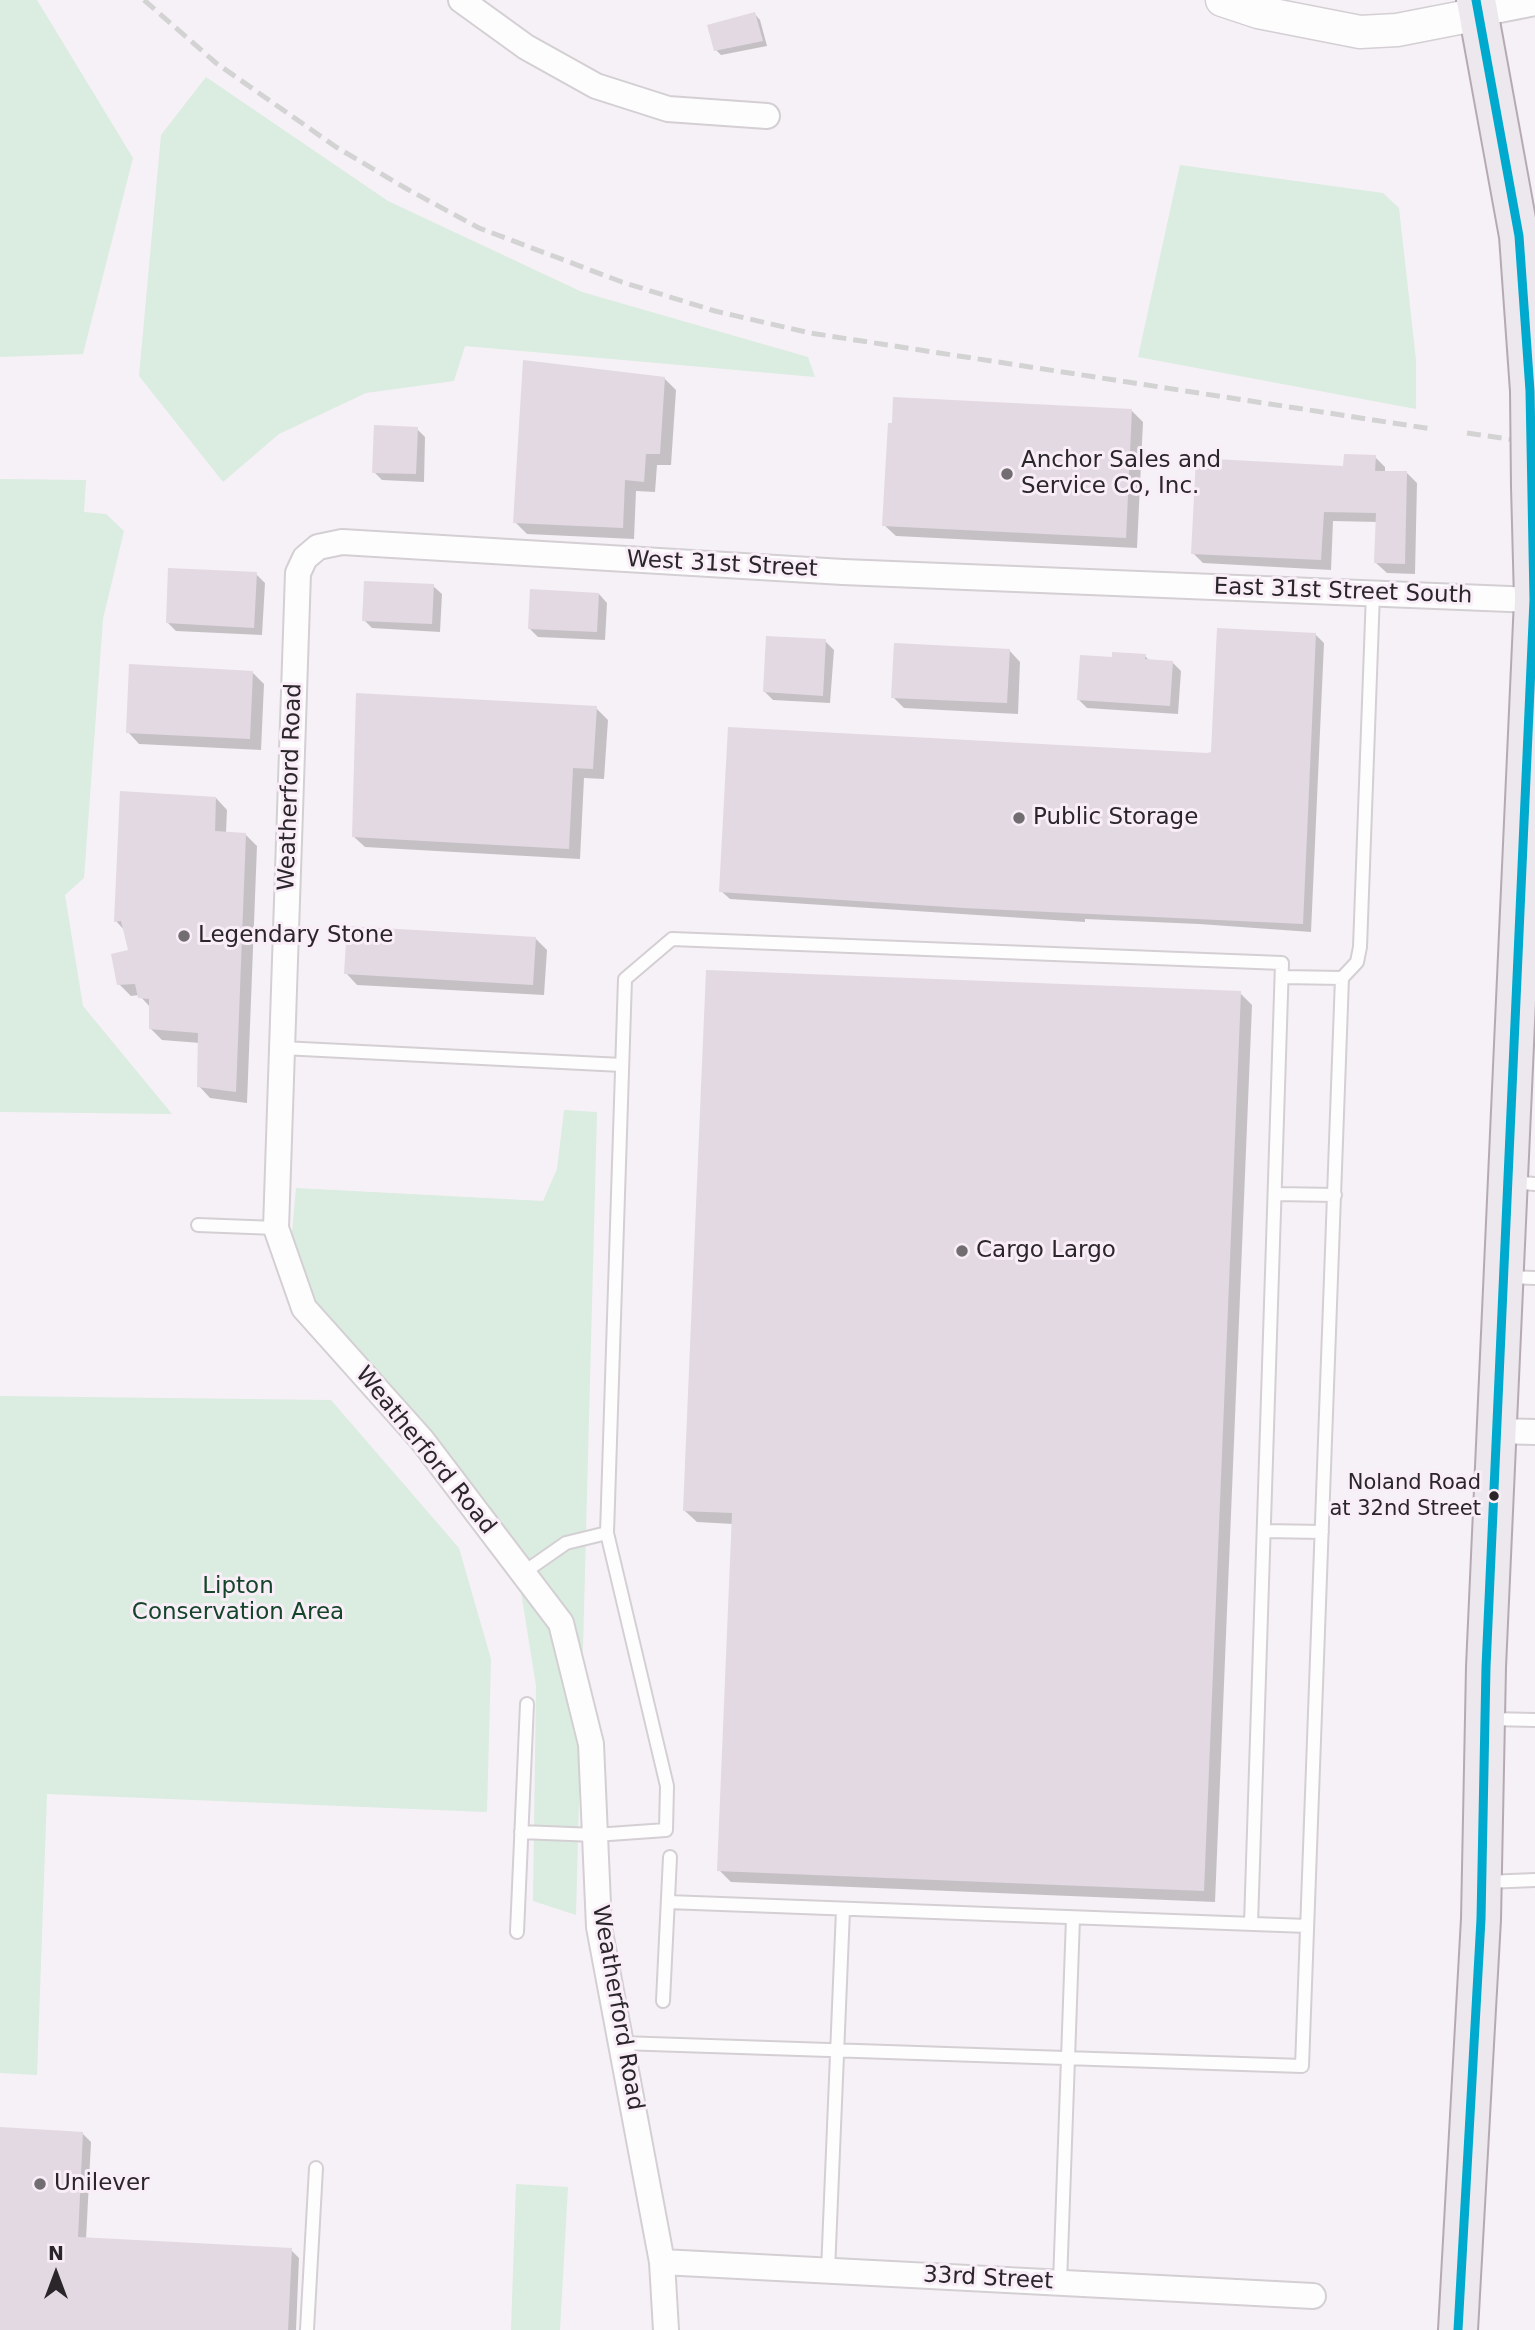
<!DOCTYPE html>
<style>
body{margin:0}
#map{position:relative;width:1535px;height:2330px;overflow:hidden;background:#f6f1f6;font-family:"DejaVu Sans",sans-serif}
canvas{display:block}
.north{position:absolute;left:21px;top:2239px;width:70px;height:70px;-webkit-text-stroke:5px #f9eef8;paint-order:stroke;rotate:0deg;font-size:19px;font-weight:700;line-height:28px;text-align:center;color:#2a262a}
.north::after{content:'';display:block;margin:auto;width:24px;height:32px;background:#2a262a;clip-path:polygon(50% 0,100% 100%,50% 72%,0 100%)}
</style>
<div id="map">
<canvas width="1535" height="2330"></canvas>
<div class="north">N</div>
</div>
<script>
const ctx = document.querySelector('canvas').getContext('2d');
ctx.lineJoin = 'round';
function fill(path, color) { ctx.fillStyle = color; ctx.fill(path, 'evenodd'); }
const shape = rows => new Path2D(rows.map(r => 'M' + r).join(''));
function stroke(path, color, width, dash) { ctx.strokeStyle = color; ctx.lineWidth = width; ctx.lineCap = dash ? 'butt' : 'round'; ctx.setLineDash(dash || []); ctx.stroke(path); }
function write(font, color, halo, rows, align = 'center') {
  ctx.font = font + ' "DejaVu Sans",sans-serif'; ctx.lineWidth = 6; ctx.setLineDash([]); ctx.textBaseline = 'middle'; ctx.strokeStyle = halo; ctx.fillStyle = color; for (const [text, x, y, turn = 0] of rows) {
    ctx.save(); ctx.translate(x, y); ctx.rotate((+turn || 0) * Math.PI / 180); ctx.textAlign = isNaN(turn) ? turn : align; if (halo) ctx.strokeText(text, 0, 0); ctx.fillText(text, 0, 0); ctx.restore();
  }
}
fill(shape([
 [0,0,37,0,133,158,83,354,0,357],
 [206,77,388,201,582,292,808,357,815,377,465,346,454,381,366,393,279,434,223,482,139,376,161,135],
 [1180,165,1383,193,1399,208,1416,360,1416,409,1138,357],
 [0,479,86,480,84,512,106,514,124,531,103,619,84,878,65,895,83,1006,172,1114,0,1112],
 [564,1110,597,1112,576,1915,533,1901,536,1686,521,1592,488,1532,300,1296,291,1243,296,1188,543,1201,557,1169],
 [0,1396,331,1400,459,1548,491,1659,487,1812,47,1794,37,2075,0,2073],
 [516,2184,568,2187,560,2330,511,2330]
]), '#dbece1');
fill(shape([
 [755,14,760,20,767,46,721,55,716,50],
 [664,378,676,390,671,465,657,465,655,492,636,491,634,539,527,534,515,522],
 [1132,411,1143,422,1137,548,896,536,884,525],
 [417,429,425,437,424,482,382,480,374,472],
 [1375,457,1385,467,1385,473,1407,473,1417,483,1415,574,1387,573,1376,563,1377,522,1333,521,1331,570,1203,563,1193,553,1345,467],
 [256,574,265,583,262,635,176,631,167,622],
 [433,586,442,594,440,632,372,628,364,620],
 [599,594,607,603,605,640,538,637,529,628],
 [1315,634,1324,643,1311,932,1199,924,1085,919,1085,922,730,899,721,891,1213,753],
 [825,641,834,650,830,703,773,700,765,692],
 [1009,650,1020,662,1018,714,904,708,893,697],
 [1145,656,1150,661,1173,663,1181,671,1178,714,1087,708,1079,700,1114,659],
 [252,672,264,684,261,750,139,744,128,732],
 [596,708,608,720,604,779,584,778,580,859,365,847,353,836],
 [216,798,227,810,226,833,245,834,257,846,247,1103,210,1098,199,1086,200,1043,162,1040,150,1028,151,1008,139,995,131,996,119,984,130,951,125,931,116,921],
 [535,938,547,950,544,995,357,985,346,973],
 [1240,993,1252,1005,1215,1902,731,1882,719,1870,733,1524,697,1522,685,1511],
 [0,2129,82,2133,91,2142,86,2240,291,2250,299,2258,296,2330,0,2330]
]), '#0003');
fill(shape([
 [755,12,763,41,714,51,707,25],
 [523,360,665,377,660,454,646,454,644,482,625,480,623,528,513,523],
 [893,397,1132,409,1126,538,882,526,888,423,892,423],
 [374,425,418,427,416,474,372,473],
 [1344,454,1376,455,1375,471,1407,471,1405,564,1374,563,1376,513,1324,512,1321,560,1191,554,1196,458,1343,466],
 [168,568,257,572,254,628,166,623],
 [364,581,434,584,432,624,362,621],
 [530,589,599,593,597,632,528,629],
 [1217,628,1316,633,1303,924,964,908,719,892,728,727,1207,753,1211,752],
 [766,636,826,639,823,696,763,692],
 [894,643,1010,649,1007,703,891,698],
 [1112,652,1146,654,1145,659,1173,661,1170,706,1077,700,1080,655,1112,657],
 [129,664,253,671,250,739,126,733],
 [356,693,597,706,593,769,573,768,569,849,352,837],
 [120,791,216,797,215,831,246,833,236,1092,197,1087,198,1033,149,1029,149,999,138,998,135,984,117,985,111,954,128,950,121,921,114,922],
 [347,926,536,937,533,985,344,974],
 [706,970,1241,991,1204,1891,717,1871,732,1513,683,1511],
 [0,2127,83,2132,78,2237,292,2248,288,2330,0,2330]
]), '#e2d9e2');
const service = shape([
 [1282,977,1342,978],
 [282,1048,622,1065],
 [1511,1182,1535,1184],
 [1277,1194,1335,1195],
 [198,1225,276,1228],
 [1507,1277,1535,1278],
 [1265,1531,1322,1532],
 [523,1573,566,1543,607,1533],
 [1490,1719,1535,1720],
 [521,1832,595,1835,666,1830,667,1786,607,1533,625,979,672,939,1282,963,1251,1924],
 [1486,1882,1535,1880],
 [668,1902,1307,1926],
 [517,1932,527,1704],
 [663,2001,670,1857],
 [621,2043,1302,2066,1342,978,1357,962,1360,947,1373,593],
 [828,2271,843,1910],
 [1060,2283,1073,1918],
 [307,2330,316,2168]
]);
const minor = shape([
 [461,0,526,47,596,86,668,109,767,116],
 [1479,14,1535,3],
 [1496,1431,1535,1432],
 [662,2262,1313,2296],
 [666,2330,662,2262,599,1927,591,1744,561,1623,422,1440,304,1308,276,1228,298,573,305,558,318,547,342,542,843,572,1534,600]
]);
const tertiary = shape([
 [1222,0,1258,12,1360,32,1397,30,1479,14]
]);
const primary = shape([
 [1476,0,1519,236,1530,391],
 [1458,2330,1481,1919,1486,1667,1534,600,1531,486]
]);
stroke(service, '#d3cfd3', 16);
stroke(minor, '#d3cfd3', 28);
stroke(tertiary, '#d3cfd3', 35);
stroke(primary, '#b5aab4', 42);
stroke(service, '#fefdfe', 12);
stroke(minor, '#fefdfe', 24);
stroke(tertiary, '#fefdfe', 32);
stroke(primary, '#ede8ed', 38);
stroke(shape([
 [144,0,216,63,336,147,407,189,479,228,622,282,715,311,810,333,1432,429],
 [1467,433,1535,443]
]), '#d4d3d4', 5, [14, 7]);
const primaryBridge = shape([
 [1530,391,1531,486]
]);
stroke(primaryBridge, '#b5aab4', 42, []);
stroke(primaryBridge, '#ede8ed', 38);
stroke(shape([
 [1458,2330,1481,1919,1486,1667,1534,600,1530,391,1519,236,1476,0]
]), '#00a9ce', 9);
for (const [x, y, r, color] of [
 [1007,474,7,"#716d71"],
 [1019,818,7,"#716d71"],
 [184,936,7,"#716d71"],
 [962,1251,7,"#716d71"],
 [1494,1496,6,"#2a262a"],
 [40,2184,7,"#716d71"]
]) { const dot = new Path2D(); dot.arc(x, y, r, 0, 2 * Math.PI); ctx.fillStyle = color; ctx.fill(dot); stroke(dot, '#f9eef8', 2.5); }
write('21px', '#2a262a', '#f9eef8', [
 ["Noland Road",1481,1484],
 ["at 32nd Street",1481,1510]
], 'right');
write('23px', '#2a262a', '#f9eef8', [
 ["Anchor Sales and",1021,461],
 ["Service Co, Inc.",1021,487],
 ["Public Storage",1033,818],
 ["Legendary Stone",198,936],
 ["Cargo Largo",976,1251],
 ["Unilever",54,2184]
], 'left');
write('23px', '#2a262a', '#f9eef8', [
 ["West 31st Street",722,565,3],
 ["East 31st Street South",1343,592,2],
 ["Weatherford Road",291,787,-88],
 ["Weatherford Road",425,1451,51],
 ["Weatherford Road",617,2008,80],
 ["33rd Street",988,2279,3]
]);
write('23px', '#14452a', '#f9eef8', [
 ["Lipton",238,1587],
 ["Conservation Area",238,1613]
]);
</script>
